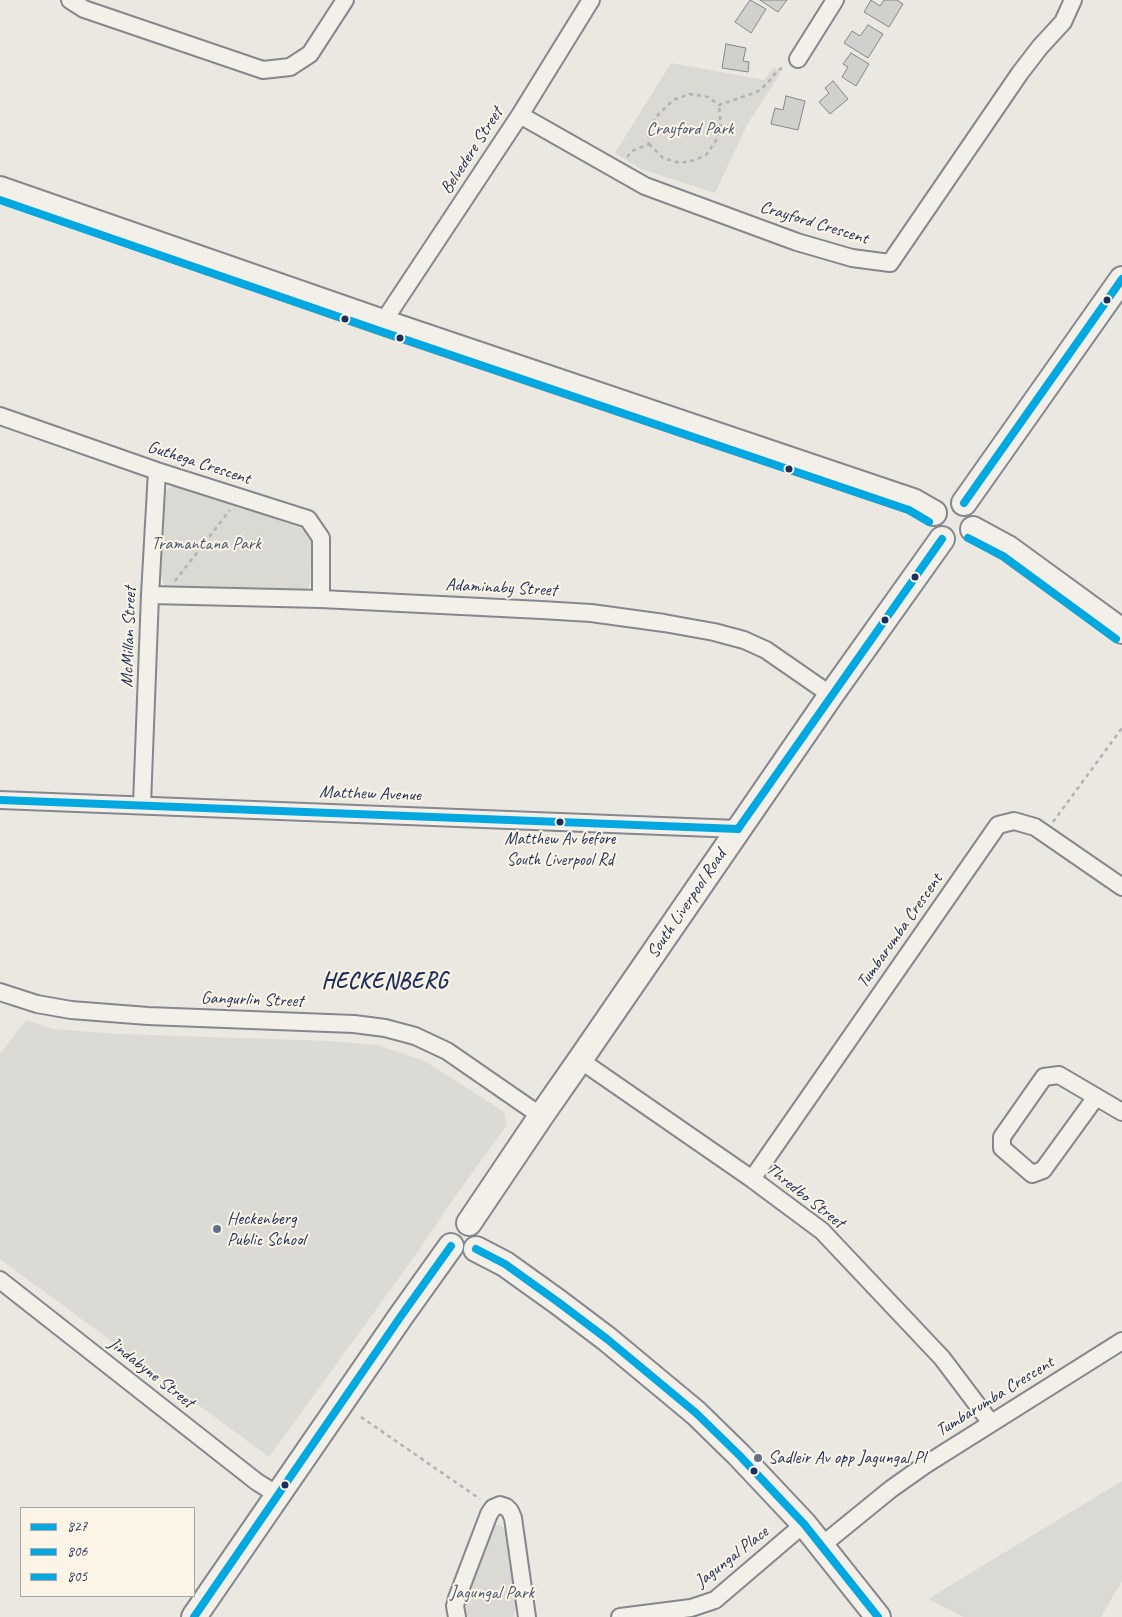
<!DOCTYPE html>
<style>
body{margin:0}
#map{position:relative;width:1122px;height:1617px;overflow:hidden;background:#eae8e1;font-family:Caveat,sans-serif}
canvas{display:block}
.legend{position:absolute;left:20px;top:1507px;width:175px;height:90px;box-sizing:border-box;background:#fcf5e5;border:1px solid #a2a6af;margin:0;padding:6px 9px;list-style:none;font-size:15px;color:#1b2f5e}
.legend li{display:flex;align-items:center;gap:10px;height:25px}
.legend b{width:25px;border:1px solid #a2a6af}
</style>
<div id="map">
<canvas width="1122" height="1617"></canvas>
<ul class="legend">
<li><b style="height:6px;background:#03a8e0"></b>827</li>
<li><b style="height:6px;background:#03a8e0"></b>806</li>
<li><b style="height:6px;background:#03a8e0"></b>805</li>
</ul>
</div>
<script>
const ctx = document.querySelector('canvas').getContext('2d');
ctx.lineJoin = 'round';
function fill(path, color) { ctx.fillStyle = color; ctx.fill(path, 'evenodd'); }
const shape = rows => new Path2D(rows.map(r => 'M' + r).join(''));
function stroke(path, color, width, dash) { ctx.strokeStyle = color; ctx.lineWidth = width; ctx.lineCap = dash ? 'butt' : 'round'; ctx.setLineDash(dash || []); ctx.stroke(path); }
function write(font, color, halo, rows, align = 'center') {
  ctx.font = font + ' Caveat,sans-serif'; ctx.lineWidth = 4; ctx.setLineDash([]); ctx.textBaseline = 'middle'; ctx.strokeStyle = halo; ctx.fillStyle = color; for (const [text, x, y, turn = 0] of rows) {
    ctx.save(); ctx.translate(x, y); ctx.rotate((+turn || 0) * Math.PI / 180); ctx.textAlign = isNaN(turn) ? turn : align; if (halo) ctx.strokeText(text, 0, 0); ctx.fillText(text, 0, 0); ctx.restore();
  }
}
fill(shape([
 [26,1020,53,1029,119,1034,329,1041,377,1045,425,1061,504,1112,507,1125,454,1198,412,1260,269,1457,0,1259,0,1054]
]), '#dbdad5');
fill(shape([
 [671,63,764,80,774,67,780,74,747,125,715,193,641,169,615,153],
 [176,486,184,487,303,529,309,533,312,539,310,582,308,588,297,593,172,589,164,584,159,572,163,493,169,488],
 [428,1115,474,1139,462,1163,416,1139],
 [1122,1481,1122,1581,1101,1617,964,1617,928,1599],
 [496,1525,500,1525,506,1530,516,1606,515,1612,513,1617,468,1617,463,1608,463,1601,492,1529]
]), '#dbd9d4');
const building = shape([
 [750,0,766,9,751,33,735,22,750,0],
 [760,0,787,0,778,12,760,0],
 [871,0,880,6,884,0,897,0,903,4,889,27,864,12,871,0],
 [868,25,883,34,868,58,844,43,852,31,860,36,868,25],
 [726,44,746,48,743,61,749,62,748,72,722,68,726,44],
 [851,53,869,64,856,86,842,77,848,67,843,64,851,53],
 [833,81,848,99,830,114,819,102,829,93,825,88,833,81],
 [786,96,805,101,798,130,771,124,775,108,783,110,786,96]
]);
fill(building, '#d0d0cd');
stroke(building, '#84878d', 1);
const street = shape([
 [70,0,84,9,263,70,290,67,310,54,345,0],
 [798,59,835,0],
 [520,115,645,186,797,242,852,258,890,263,1020,73,1040,47,1063,22,1073,0],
 [383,322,520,115,591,0],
 [0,416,157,471,308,519,321,538,321,599],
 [150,595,321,599,541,610,591,613,664,623,714,632,744,640,766,650,831,695],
 [0,800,738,829],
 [142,804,150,595,157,471],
 [0,992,37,1004,71,1010,148,1016,354,1024,385,1028,415,1036,447,1051,541,1116],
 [580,1060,752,1179,822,1231,942,1358,991,1423],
 [1096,1097,1043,1170,1032,1174,1002,1148,1002,1137,1044,1077,1059,1075,1122,1112],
 [752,1179,998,825,1014,821,1035,827,1122,887],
 [0,1280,257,1482,278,1495],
 [821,1546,891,1489,925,1465,1122,1341],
 [457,1617,455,1606,457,1598,489,1514,493,1508,500,1505,506,1507,510,1511,513,1518,527,1617],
 [620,1617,691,1608,715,1600,804,1524]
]);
const secondary = shape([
 [0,189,383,322,913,501,934,513],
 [964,503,1122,279],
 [973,529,1008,548,1122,631],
 [469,1223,541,1116,580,1060,831,695,942,539],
 [476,1249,505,1264,558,1302,607,1339,696,1413,739,1455,804,1524,878,1617],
 [194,1617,401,1316,451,1246]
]);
stroke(street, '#84878d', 20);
stroke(secondary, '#84878d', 28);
stroke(shape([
 [649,144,663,158,680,163,695,160,706,155,715,142,721,127,719,105],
 [627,157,632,151,649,144,649,131,656,117,673,100,690,94,708,97,719,105,757,92,768,83,777,71,784,67],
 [175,581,230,510],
 [1053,822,1122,728],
 [361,1417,480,1499]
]), '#b0b2b3', 2.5, [4, 4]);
stroke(street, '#f3f0ea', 16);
stroke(secondary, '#f3f0ea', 24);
stroke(shape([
 [964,503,1122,279],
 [0,800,738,829],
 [738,829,942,539]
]), '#03a8e0', 8);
stroke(shape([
 [0,200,380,331,909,510,929,522],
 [968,538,1003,556,1116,639]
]), '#03a8e0', 8);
stroke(shape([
 [476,1249,505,1264,558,1302,607,1339,696,1413,739,1455,804,1524,878,1617],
 [194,1617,401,1316,451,1246]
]), '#03a8e0', 8);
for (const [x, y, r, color] of [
 [1107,300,4.5,"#1b2f5e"],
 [345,319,4.5,"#1b2f5e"],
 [400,338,4.5,"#1b2f5e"],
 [789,469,4.5,"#1b2f5e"],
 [915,577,4.5,"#1b2f5e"],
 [885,620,4.5,"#1b2f5e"],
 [560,822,4.5,"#1b2f5e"],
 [217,1229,5,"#63708c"],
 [758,1458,5,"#63708c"],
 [754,1471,4.5,"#1b2f5e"],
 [285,1485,4.5,"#1b2f5e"]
]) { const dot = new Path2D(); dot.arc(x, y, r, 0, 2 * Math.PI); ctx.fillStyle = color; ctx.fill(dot); stroke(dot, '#fcf5e5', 2); }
write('17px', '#1b2f5e', '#fcf5e5', [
 ["Matthew Av before",560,840],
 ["South Liverpool Rd",560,861]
]);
write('18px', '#485679', '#fcf5e5', [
 ["Crayford Park",690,129],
 ["Tramantana Park",206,544],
 ["Jagungal Park",492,1593]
]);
write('18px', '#1b2f5e', '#fcf5e5', [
 ["Belvedere Street",472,151,-57],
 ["Crayford Crescent",814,223,17],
 ["Guthega Crescent",199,463,18],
 ["Adaminaby Street",501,588,3],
 ["McMillan Street",129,637,-88],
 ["Matthew Avenue",370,794,2],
 ["South Liverpool Road",687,904,-56],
 ["Tumbarumba Crescent",900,931,-55],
 ["Gangurlin Street",252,1000,2],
 ["Thredbo Street",805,1196,38],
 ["Jindabyne Street",151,1373,38],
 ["Tumbarumba Crescent",995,1397,-32],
 ["Jagungal Place",732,1557,-38]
]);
write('18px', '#1b2f5e', '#fcf5e5', [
 ["Heckenberg",227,1219],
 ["Public School",227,1240],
 ["Sadleir Av opp Jagungal Pl",768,1458]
], 'left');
ctx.letterSpacing = '1px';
write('bold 22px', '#1b2f5e', '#fcf5e5', [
 ["HECKENBERG",385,982]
]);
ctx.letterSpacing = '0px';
</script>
